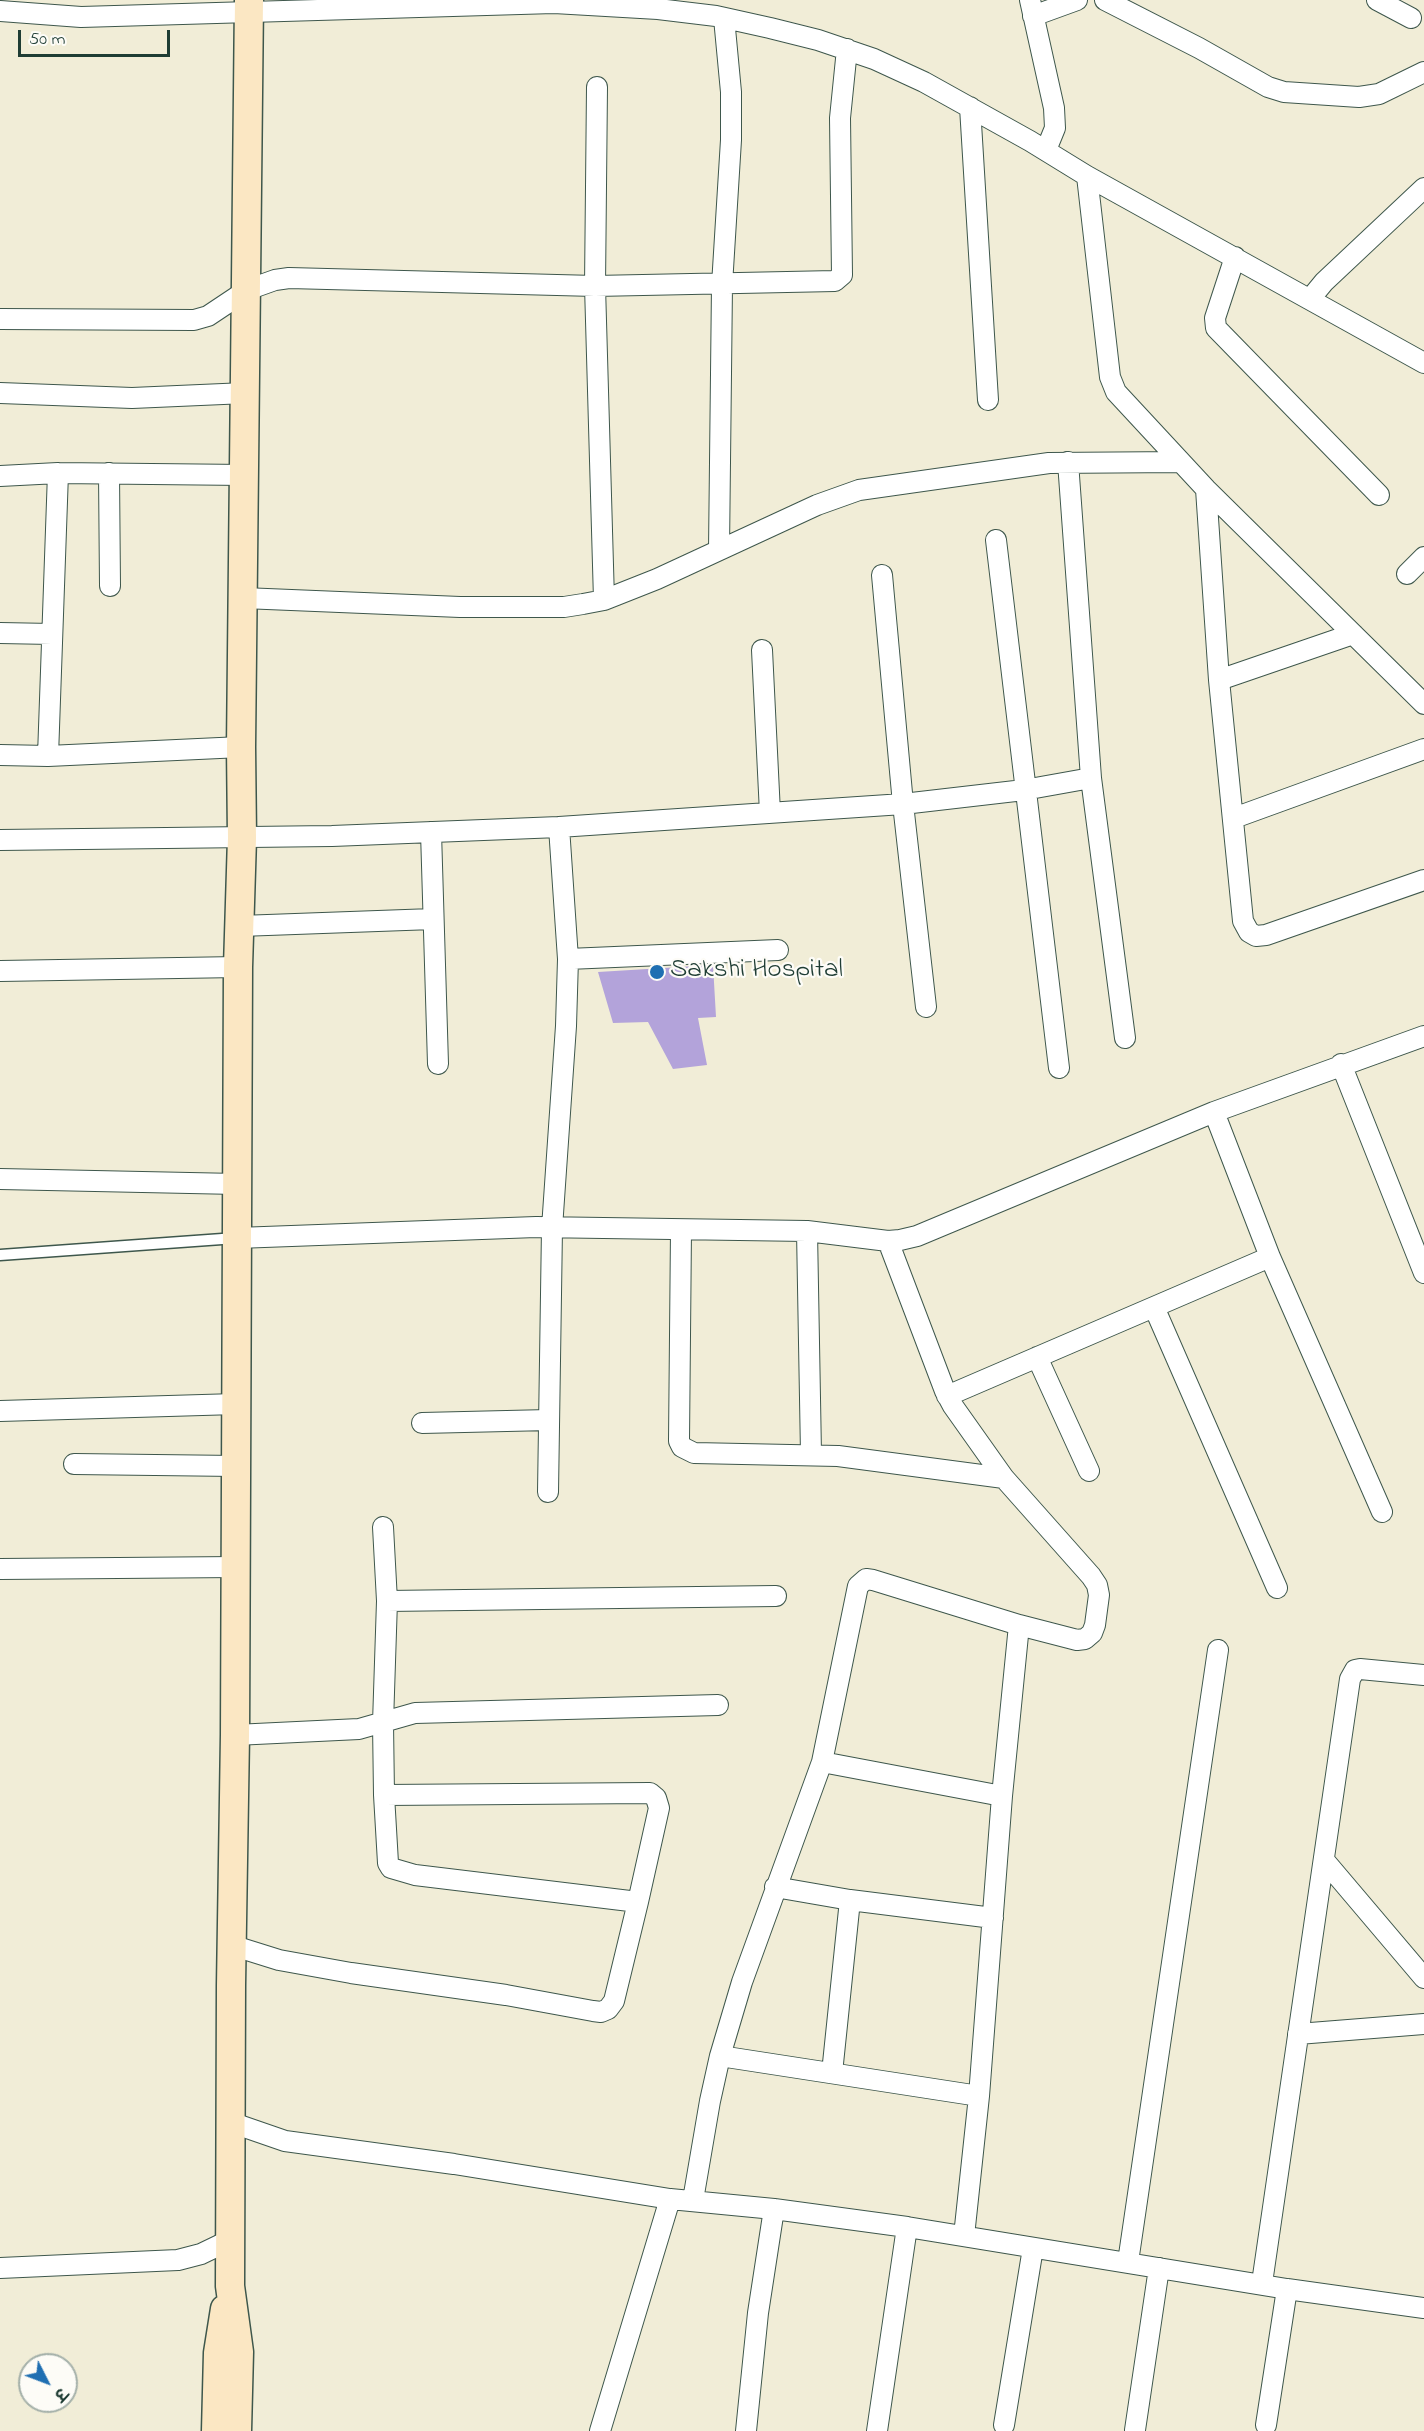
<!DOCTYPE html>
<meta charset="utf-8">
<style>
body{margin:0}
#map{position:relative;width:1424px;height:2431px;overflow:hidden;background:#f1edd7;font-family:"Indie Flower","Playpen Sans Deva",sans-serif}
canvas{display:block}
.north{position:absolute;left:18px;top:2353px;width:60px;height:60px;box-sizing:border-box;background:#fdfcf7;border:2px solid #a4b0a9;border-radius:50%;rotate:132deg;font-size:16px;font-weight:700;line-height:24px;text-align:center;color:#1f3d34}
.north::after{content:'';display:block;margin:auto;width:21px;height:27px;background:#1f6fb2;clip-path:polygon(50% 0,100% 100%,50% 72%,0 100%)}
.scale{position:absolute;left:18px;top:30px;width:152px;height:27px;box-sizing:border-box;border:3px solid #1f3d34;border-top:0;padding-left:8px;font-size:18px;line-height:21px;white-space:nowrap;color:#1f3d34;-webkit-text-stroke:4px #fdfcf7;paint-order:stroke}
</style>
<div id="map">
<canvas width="1424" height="2431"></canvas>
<div class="north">उ</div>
<div class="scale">50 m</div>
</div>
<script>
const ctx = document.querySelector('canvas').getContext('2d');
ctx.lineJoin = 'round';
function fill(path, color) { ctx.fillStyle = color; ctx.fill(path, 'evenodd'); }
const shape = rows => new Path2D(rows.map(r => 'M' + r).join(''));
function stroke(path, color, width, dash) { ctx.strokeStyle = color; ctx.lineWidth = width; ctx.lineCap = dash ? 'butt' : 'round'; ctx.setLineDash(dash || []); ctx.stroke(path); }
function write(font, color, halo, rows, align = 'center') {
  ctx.font = font + ' "Indie Flower",sans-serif'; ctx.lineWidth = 4.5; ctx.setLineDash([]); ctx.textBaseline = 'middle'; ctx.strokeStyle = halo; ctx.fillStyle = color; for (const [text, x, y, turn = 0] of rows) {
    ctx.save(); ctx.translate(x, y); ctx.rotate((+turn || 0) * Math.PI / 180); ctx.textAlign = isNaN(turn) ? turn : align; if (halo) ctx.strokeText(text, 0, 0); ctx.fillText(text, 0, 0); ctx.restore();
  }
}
fill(shape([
 [713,965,716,1017,698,1018,707,1065,673,1069,648,1022,613,1023,598,972]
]), '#b3a3da');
const service = shape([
 [0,1255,236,1238]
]);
const minor = shape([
 [1030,0,1054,108,1055,128,1046,150],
 [1105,0,1199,48,1268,87,1284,92,1359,97,1379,94,1424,72],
 [1377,0,1411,18],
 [0,11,81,17,554,3,658,9,716,16,770,28,818,40,874,59,924,82,1030,141,1087,176,1424,363],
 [1033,16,1077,0],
 [597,87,595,286,604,600],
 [970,107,988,400],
 [1087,176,1110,377,1116,392,1206,489,1424,704],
 [1235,257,1215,318,1216,328,1379,495],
 [1310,299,1324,282,1424,188],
 [0,319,194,320,208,316,247,290,275,280,289,278,595,286,835,281,842,275,840,118,847,49],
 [0,393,132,398,246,393],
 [1068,462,1091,778,1125,1038],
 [109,473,110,586],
 [0,476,58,473,245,475],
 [1206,489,1219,680,1243,921,1249,932,1256,936,1266,935,1424,880],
 [996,540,1059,1068],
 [719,550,722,285,731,140,731,92,724,18],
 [1407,574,1424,557],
 [882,575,903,804,926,1007],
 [243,598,460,607,564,607,583,604,604,600,657,579,817,505,859,490,1049,463,1180,462],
 [0,633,52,634],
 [762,650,770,813],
 [1219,680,1353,634],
 [0,755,48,756,241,747],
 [48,756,58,473],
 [1234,818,1424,749],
 [431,832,438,1064],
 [0,840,332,836,559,827,903,804,1024,790,1091,778],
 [240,926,433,919],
 [568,959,778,950],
 [0,971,238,967],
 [1341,1064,1424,1273],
 [1214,1112,1270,1257,1382,1512],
 [0,1179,237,1184],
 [681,1230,679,1441,682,1447,694,1453,838,1456,1004,1478],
 [807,1231,811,1454],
 [237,1238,536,1227,807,1231,888,1241,900,1240,917,1236,1214,1112,1424,1036],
 [888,1241,945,1391,953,1406,1004,1478,1091,1576,1097,1585,1099,1595,1095,1625,1092,1633,1085,1639,1077,1640,1019,1625,1002,1796,979,2096,964,2236],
 [1154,1307,1277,1588],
 [1037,1357,1089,1471],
 [947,1396,1270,1257],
 [0,1411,236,1404],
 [422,1423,549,1420],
 [74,1464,236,1466],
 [548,1492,552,1228,566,1026,568,959,559,827],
 [383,1527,387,1601,383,1723,384,1795,388,1863,391,1868,415,1875,638,1902],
 [0,1569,236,1567],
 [387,1601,776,1596],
 [235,1735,359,1729,415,1713,718,1705],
 [822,1762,1002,1796],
 [1324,1860,1424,1978],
 [775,1887,850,1900,993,1918],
 [231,1945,279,1960,351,1973,506,1995,593,2011,601,2012,608,2009,614,2001,638,1902,659,1808,656,1798,650,1793,384,1795],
 [1298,2034,1424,2024],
 [720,2056,979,2096],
 [832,2073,850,1900],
 [230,2122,285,2141,454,2164,670,2199,774,2209,907,2227,1287,2289,1424,2308],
 [693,2200,710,2101,720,2056,742,1982,822,1762,858,1586,866,1579,873,1580,1019,1625],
 [1128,2262,1218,1650],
 [0,2268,178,2260,201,2254,230,2240],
 [1262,2283,1350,1679,1355,1670,1360,1669,1424,1675],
 [1004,2425,1033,2248],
 [1266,2425,1287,2289],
 [1135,2430,1159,2268],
 [600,2431,670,2199],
 [746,2431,758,2313,774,2209],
 [877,2431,907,2227]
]);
const secondary = shape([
 [216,2431,218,2353,225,2309],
 [237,2431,239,2352,230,2286,231,1985,235,1735,238,967,242,838,241,747,249,0]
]);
stroke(service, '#3e574c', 13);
stroke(minor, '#3e574c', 22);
stroke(secondary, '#3e574c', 31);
stroke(service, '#fff', 10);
stroke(minor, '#fff', 20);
stroke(secondary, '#fbe7c3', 28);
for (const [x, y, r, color] of [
 [657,972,8,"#1f6fb2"]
]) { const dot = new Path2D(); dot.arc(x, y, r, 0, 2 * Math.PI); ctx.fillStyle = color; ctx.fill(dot); stroke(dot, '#fdfcf7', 2); }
write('27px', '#1f3d34', '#fdfcf7', [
 ["Sakshi Hospital",670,972]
], 'left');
</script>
